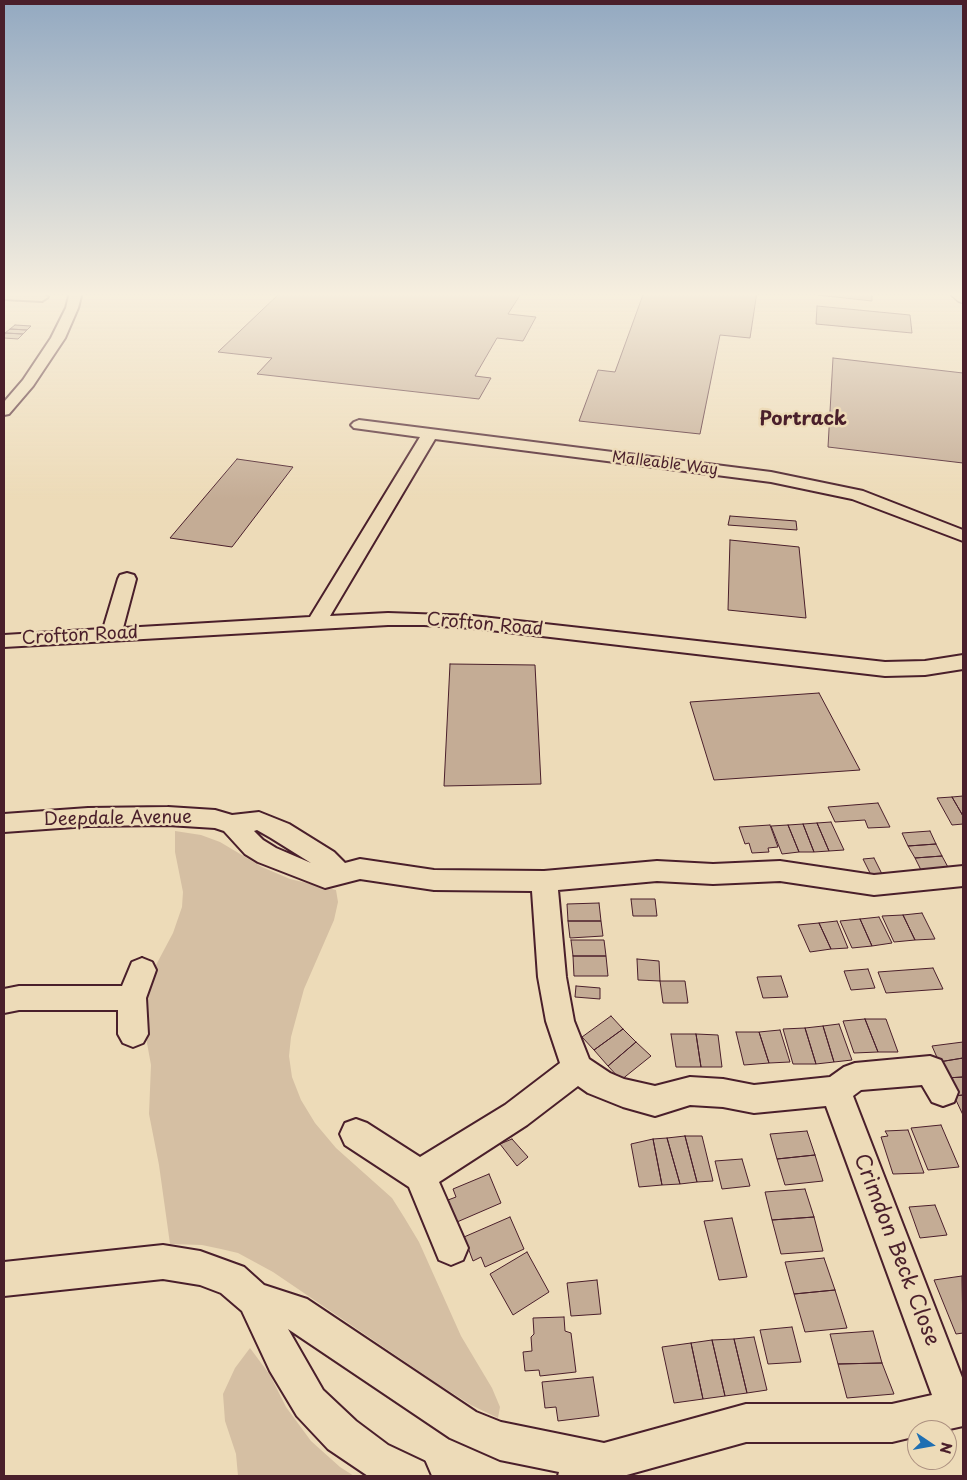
<!DOCTYPE html>
<style>
body{margin:0}
#map{position:relative;width:967px;height:1480px;overflow:hidden;background:#eddbb8;font-family:"Playpen Sans",sans-serif}
canvas{display:block}
.frame{position:absolute;inset:0;border:5px solid #4a1f2b;pointer-events:none}
.north{position:absolute;left:907px;top:1420px;width:50px;height:50px;box-sizing:border-box;background:#eddbb8;border:1px solid #ac9080;border-radius:50%;rotate:102deg;font-size:14px;font-weight:700;line-height:20px;text-align:center;color:#4a1f2b}
.north::after{content:'';display:block;margin:auto;width:18px;height:22px;background:#1f6fb2;clip-path:polygon(50% 0,100% 100%,50% 72%,0 100%)}
</style>
<div id="map">
<canvas width="967" height="1480"></canvas>
<div class="frame"></div>
<div class="north">N</div>
</div>
<script>
const ctx = document.querySelector('canvas').getContext('2d');
ctx.lineJoin = 'round';
function fill(path, color) { ctx.fillStyle = color; ctx.fill(path, 'evenodd'); }
const shape = rows => new Path2D(rows.map(r => 'M' + r).join(''));
function stroke(path, color, width, dash) { ctx.strokeStyle = color; ctx.lineWidth = width; ctx.lineCap = dash ? 'butt' : 'round'; ctx.setLineDash(dash || []); ctx.stroke(path); }
function write(font, color, halo, rows, align = 'center') {
  ctx.font = font + ' "Playpen Sans",sans-serif'; ctx.lineWidth = 5; ctx.setLineDash([]); ctx.textBaseline = 'middle'; ctx.strokeStyle = halo; ctx.fillStyle = color; for (const [text, x, y, turn = 0] of rows) {
    ctx.save(); ctx.translate(x, y); ctx.rotate((+turn || 0) * Math.PI / 180); ctx.textAlign = isNaN(turn) ? turn : align; if (halo) ctx.strokeText(text, 0, 0); ctx.fillText(text, 0, 0); ctx.restore();
  }
}
fill(shape([
 [175,831,201,835,220,842,262,867,290,879,336,890,338,902,334,920,304,989,291,1037,289,1056,292,1077,301,1100,315,1123,336,1148,392,1198,404,1217,419,1242,461,1336,492,1388,500,1407,498,1418,471,1405,438,1384,273,1272,238,1253,221,1249,202,1245,170,1244,159,1165,149,1114,151,1065,147,1043,146,999,156,965,173,933,182,907,183,892,175,852],
 [250,1348,270,1375,286,1407,311,1441,340,1467,354,1476,238,1476,236,1454,225,1421,223,1394,235,1368]
]), '#d5bfa3');
const building = shape([
 [281,292,522,292,508,314,536,317,523,341,497,338,475,376,491,378,479,399,257,374,272,358,218,352,281,292],
 [644,292,757,292,750,338,720,335,700,434,579,421,598,370,615,372,644,292],
 [817,292,872,292,872,301,817,295,817,292],
 [817,306,910,315,912,333,816,324,817,306],
 [15,325,31,326,27,330,10,329,15,325],
 [10,329,27,330,23,334,5,333,10,329],
 [5,333,23,334,18,339,4,338,5,333],
 [833,358,963,373,963,463,828,447,833,358],
 [237,459,293,467,232,547,170,538,237,459],
 [730,516,796,521,797,530,728,525,730,516],
 [730,540,799,547,806,618,728,610,730,540],
 [450,664,535,665,541,784,444,786,450,664],
 [819,693,860,770,714,780,690,702,819,693],
 [963,796,963,816,952,797,963,796],
 [952,797,963,816,963,824,952,825,937,798,952,797],
 [878,803,890,827,868,828,865,820,835,822,828,807,878,803],
 [831,822,844,850,829,851,817,823,831,822],
 [817,823,829,851,814,852,803,824,817,823],
 [803,824,814,852,799,852,788,825,803,824],
 [770,825,778,847,768,848,769,852,752,853,749,843,745,844,739,827,770,825],
 [788,825,799,852,782,854,771,826,788,825],
 [930,831,936,844,908,846,902,833,930,831],
 [936,844,942,856,915,858,908,846,936,844],
 [942,856,949,869,922,872,915,858,942,856],
 [874,858,882,874,871,875,863,859,874,858],
 [631,899,655,899,657,916,633,916,631,899],
 [599,903,601,921,568,921,567,904,599,903],
 [922,913,935,939,915,940,903,915,922,913],
 [903,915,915,940,894,942,882,916,903,915],
 [879,917,892,943,872,946,860,919,879,917],
 [860,919,872,946,852,948,840,921,860,919],
 [568,921,601,921,603,936,570,938,568,921],
 [837,921,848,948,831,949,819,923,837,921],
 [819,923,831,949,810,952,798,925,819,923],
 [571,940,604,940,606,956,573,956,571,940],
 [573,956,606,956,608,976,574,976,573,956],
 [637,959,659,961,660,981,638,980,637,959],
 [933,968,943,989,886,993,878,972,933,968],
 [868,969,875,988,851,990,844,971,868,969],
 [781,976,788,997,763,998,757,977,781,976],
 [660,981,685,981,688,1003,663,1003,660,981],
 [576,986,600,988,600,999,575,997,576,986],
 [611,1016,623,1029,594,1050,582,1037,611,1016],
 [865,1019,878,1052,854,1053,843,1021,865,1019],
 [865,1019,886,1019,898,1052,878,1052,865,1019],
 [839,1024,852,1060,834,1062,823,1026,839,1024],
 [823,1026,834,1062,816,1064,805,1028,823,1026],
 [805,1028,816,1064,793,1064,783,1029,805,1028],
 [623,1029,636,1042,608,1066,594,1050,623,1029],
 [780,1030,790,1062,769,1063,759,1032,780,1030],
 [736,1032,759,1032,769,1063,744,1065,736,1032],
 [671,1034,696,1034,701,1067,676,1067,671,1034],
 [696,1034,718,1035,722,1067,701,1067,696,1034],
 [636,1042,651,1056,621,1080,608,1066,636,1042],
 [963,1042,963,1058,939,1062,932,1046,963,1042],
 [963,1058,963,1077,946,1078,939,1062,963,1058],
 [963,1077,963,1095,954,1096,946,1078,963,1077],
 [963,1095,963,1115,954,1096,963,1095],
 [941,1125,959,1167,928,1170,911,1128,941,1125],
 [908,1130,924,1173,893,1174,881,1137,888,1136,885,1131,908,1130],
 [807,1131,815,1155,777,1159,770,1134,807,1131],
 [685,1136,702,1136,713,1181,697,1182,685,1136],
 [685,1136,697,1182,680,1184,667,1138,685,1136],
 [667,1138,680,1184,662,1185,653,1139,667,1138],
 [512,1139,528,1157,517,1166,500,1144,512,1139],
 [653,1139,662,1185,639,1187,631,1144,653,1139],
 [815,1155,823,1181,785,1185,777,1159,815,1155],
 [742,1159,750,1186,722,1189,715,1161,742,1159],
 [489,1174,501,1203,457,1222,448,1200,456,1197,453,1189,489,1174],
 [805,1189,814,1217,772,1220,765,1192,805,1189],
 [935,1205,947,1235,920,1238,909,1207,935,1205],
 [510,1217,524,1249,485,1267,481,1257,473,1261,464,1237,510,1217],
 [814,1217,823,1251,781,1254,772,1220,814,1217],
 [732,1218,747,1277,719,1280,704,1221,732,1218],
 [527,1252,549,1292,513,1315,490,1274,527,1252],
 [824,1258,835,1290,794,1294,785,1262,824,1258],
 [962,1276,963,1333,956,1334,934,1280,962,1276],
 [597,1280,601,1314,571,1316,567,1283,597,1280],
 [835,1290,847,1328,805,1332,794,1294,835,1290],
 [564,1317,565,1331,571,1333,576,1372,540,1376,539,1370,525,1371,523,1352,532,1351,531,1337,534,1334,533,1318,564,1317],
 [792,1327,801,1362,768,1364,760,1330,792,1327],
 [873,1331,882,1363,838,1364,830,1334,873,1331],
 [754,1337,767,1390,747,1393,734,1339,754,1337],
 [734,1339,747,1393,725,1396,712,1340,734,1339],
 [712,1340,725,1396,703,1399,691,1343,712,1340],
 [691,1343,703,1399,674,1403,662,1347,691,1343],
 [882,1363,894,1394,847,1398,838,1364,882,1363],
 [593,1377,599,1416,558,1421,556,1407,545,1408,542,1382,593,1377]
]);
fill(building, '#c4ac95');
stroke(building, '#4a1f2b', 1);
const minor = shape([
 [4,292,42,293,48,297,42,301,4,299,4,292],
 [70,292,82,292,78,308,65,338,33,386,9,414,4,415,4,402,23,380,51,338,66,308,70,292],
 [359,420,771,472,863,491,963,530,963,541,852,499,771,482,435,439,330,616,388,613,473,616,885,662,925,661,963,655,963,669,925,675,885,676,473,628,424,625,388,625,4,647,4,635,103,629,118,579,120,575,127,573,134,575,136,579,123,628,310,617,420,437,354,428,351,425,354,422,359,420],
 [168,807,215,810,232,815,259,812,289,824,334,852,345,863,360,859,434,870,544,871,657,861,713,864,780,861,874,875,963,866,963,886,874,895,780,881,713,884,657,881,558,890,566,977,574,1021,589,1059,610,1073,624,1079,655,1086,690,1077,723,1079,754,1085,830,1077,844,1067,855,1063,930,1056,941,1060,958,1092,954,1102,943,1106,932,1102,922,1085,861,1090,853,1096,963,1380,963,1426,945,1430,917,1430,917,1436,892,1442,746,1442,623,1476,558,1476,559,1472,500,1460,450,1438,288,1329,323,1390,356,1421,388,1445,424,1462,430,1476,368,1476,328,1449,297,1416,270,1371,242,1311,221,1293,200,1285,163,1279,4,1296,4,1262,163,1245,200,1251,244,1267,264,1285,307,1299,476,1412,501,1422,604,1443,746,1404,892,1404,932,1395,826,1106,754,1113,723,1107,690,1105,655,1116,623,1107,588,1093,578,1086,527,1125,439,1182,468,1248,463,1260,451,1265,439,1260,409,1187,345,1145,340,1134,345,1123,356,1119,367,1123,420,1157,505,1105,560,1063,546,1021,538,977,532,891,434,890,360,879,325,888,258,862,245,854,224,831,215,828,168,825,88,826,4,832,4,814,88,808,168,807],
 [257,830,271,838,311,863,276,848,263,840,254,831,257,830],
 [142,958,152,962,156,970,146,998,148,1034,143,1043,133,1047,123,1043,118,1034,118,1010,19,1010,4,1013,4,989,19,986,122,986,132,962,142,958]
]);
const major = shape([
 [948,292,963,292,963,303,958,301,948,292]
]);
stroke(minor, '#4a1f2b', 4);
stroke(major, '#4a1f2b', 3);
fill(minor, '#eddbb8');
fill(major, '#eddbb8');
const sky = ctx.createLinearGradient(0, 0, 0, 499);
sky.addColorStop(0, '#93a9c1');
sky.addColorStop(0.59, '#f7efdf');
sky.addColorStop(1, '#f7efdf00');
ctx.fillStyle = sky;
ctx.fillRect(0, 0, 967, 499);
write('15px', '#4a1f2b', '#eddbb8', [
 ["Malleable Way",665,464,7]
]);
write('18px', '#4a1f2b', '#eddbb8', [
 ["Crofton Road",485,625,5],
 ["Crofton Road",80,636,-3],
 ["Deepdale Avenue",118,819,-1]
]);
write('bold 19px', '#4a1f2b', '#eddbb8', [
 ["Portrack",803,420]
]);
write('21px', '#4a1f2b', '#eddbb8', [
 ["Crimdon Beck Close",896,1250,69]
]);
</script>
